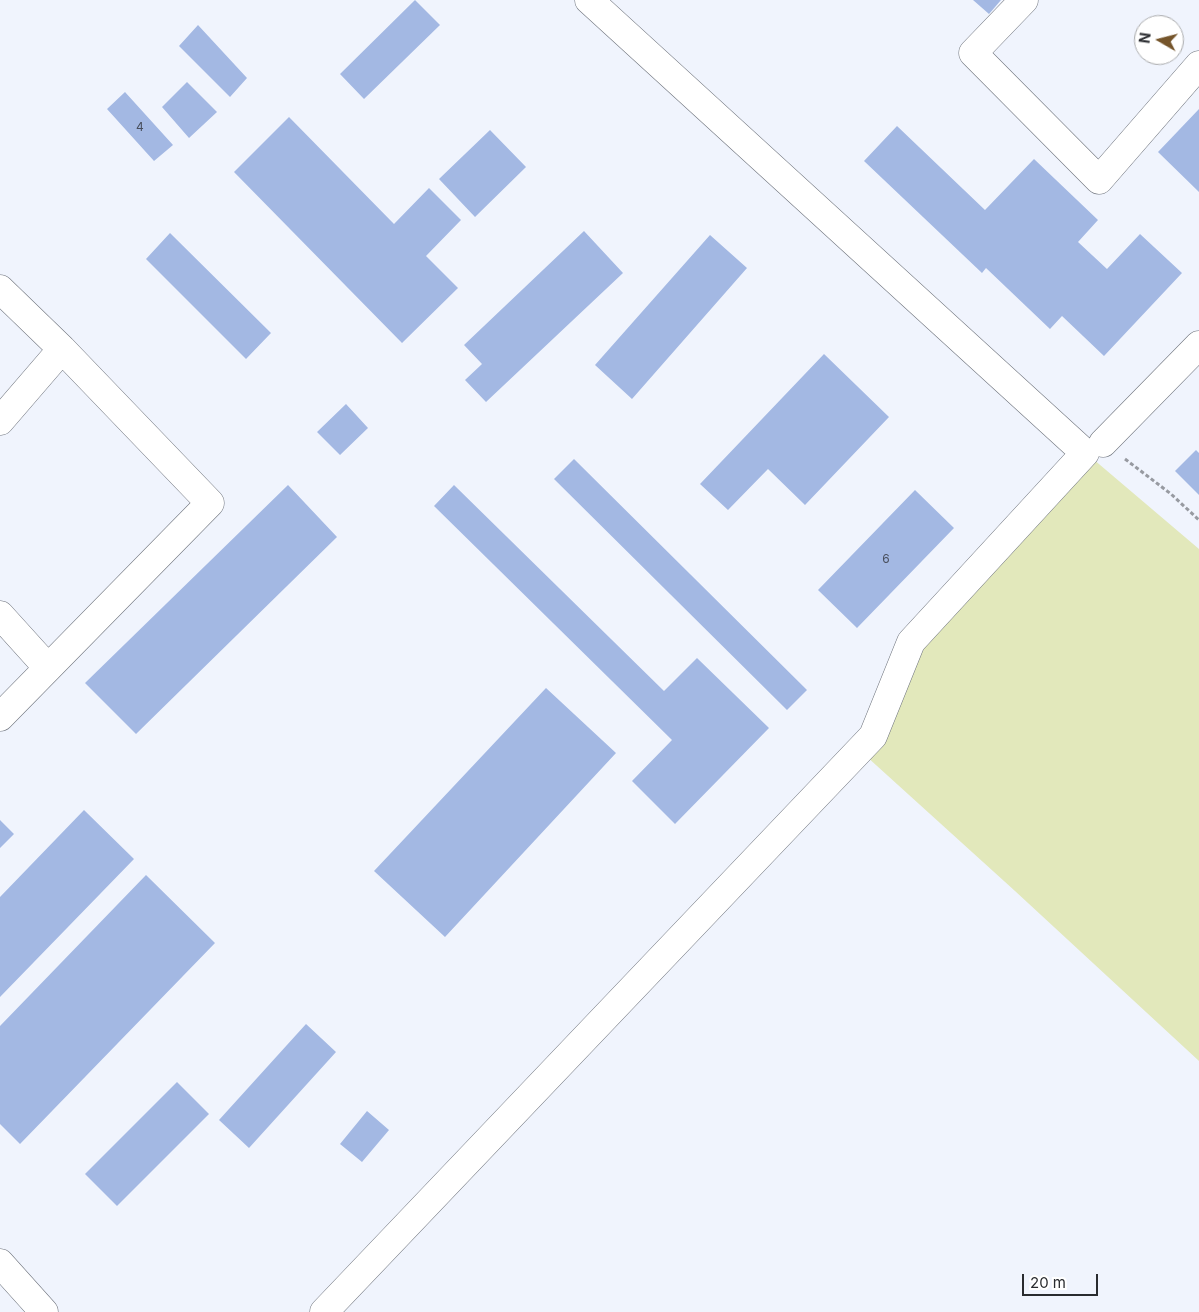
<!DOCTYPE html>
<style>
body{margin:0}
#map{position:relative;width:1199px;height:1312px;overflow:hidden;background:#f0f4fd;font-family:Inter,sans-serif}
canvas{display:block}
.north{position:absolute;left:1134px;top:15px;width:50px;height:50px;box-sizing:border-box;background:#fff;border:1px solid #a9aaac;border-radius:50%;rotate:278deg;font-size:14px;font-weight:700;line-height:20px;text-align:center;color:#292b2f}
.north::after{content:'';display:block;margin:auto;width:18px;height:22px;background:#75552b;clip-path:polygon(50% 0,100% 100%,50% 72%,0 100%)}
.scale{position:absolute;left:1022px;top:1274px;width:76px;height:22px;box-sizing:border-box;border:2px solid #292b2f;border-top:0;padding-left:6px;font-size:15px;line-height:18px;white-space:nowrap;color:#292b2f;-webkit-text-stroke:4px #fff;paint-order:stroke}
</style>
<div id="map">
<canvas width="1199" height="1312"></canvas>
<div class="north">N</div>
<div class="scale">20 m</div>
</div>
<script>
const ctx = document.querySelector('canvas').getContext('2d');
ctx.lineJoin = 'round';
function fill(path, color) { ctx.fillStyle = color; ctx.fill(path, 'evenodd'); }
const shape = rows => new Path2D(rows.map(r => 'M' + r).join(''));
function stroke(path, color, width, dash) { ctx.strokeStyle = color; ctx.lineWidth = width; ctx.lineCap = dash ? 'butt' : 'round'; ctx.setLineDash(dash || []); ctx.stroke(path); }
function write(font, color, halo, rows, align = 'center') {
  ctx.font = font + ' Inter,sans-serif'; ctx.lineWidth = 4.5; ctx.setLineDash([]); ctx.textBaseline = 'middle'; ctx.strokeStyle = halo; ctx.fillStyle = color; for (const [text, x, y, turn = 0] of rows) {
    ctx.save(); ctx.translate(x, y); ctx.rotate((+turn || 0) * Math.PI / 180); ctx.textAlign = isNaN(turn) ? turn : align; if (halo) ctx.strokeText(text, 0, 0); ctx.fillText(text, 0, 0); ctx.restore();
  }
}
fill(shape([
 [1086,453,1199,549,1199,1061,1015,891,866,756,911,643]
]), '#e2e8bb');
fill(shape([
 [415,0,440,25,364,99,340,74],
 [973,0,1001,0,989,14],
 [198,25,247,78,230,97,179,46],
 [187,82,217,112,189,138,162,107],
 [125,92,173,145,154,161,107,109],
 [1199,109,1199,192,1158,152],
 [289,117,394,224,429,188,461,220,426,256,458,288,402,343,234,172],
 [897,126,985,210,1034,159,1098,220,1078,242,1107,269,1140,234,1182,273,1104,356,1062,316,1050,329,986,268,982,273,864,161],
 [490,130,526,167,475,217,439,179],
 [584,231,623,273,486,402,465,380,482,364,464,345],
 [170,233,271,333,246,359,146,259],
 [710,235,747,268,632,399,595,365],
 [824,354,889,417,805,505,768,469,728,510,700,484],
 [346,404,368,428,340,455,317,432],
 [1196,450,1199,453,1199,495,1175,471],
 [574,459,807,690,787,710,554,479],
 [288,485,337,537,136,734,85,683],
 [454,485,664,691,697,658,769,728,675,824,632,781,672,740,434,506],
 [915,490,954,528,857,628,818,590],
 [546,688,616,753,445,937,374,871],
 [84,810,134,859,0,997,0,897],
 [0,820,14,834,0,848],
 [146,875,215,943,20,1144,0,1124,0,1026],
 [306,1024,336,1052,249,1148,219,1120],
 [177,1082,209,1114,117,1206,85,1174],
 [367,1111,389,1130,362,1162,340,1144]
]), '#a3b8e3');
const minor = shape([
 [1024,0,973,53,1099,180,1199,65],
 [0,289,62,349,210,503,0,717],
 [0,421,62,349],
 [1103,443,1199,345],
 [0,615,48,668],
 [0,1263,44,1312],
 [324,1312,873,736,911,642,1085,453,589,0]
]);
stroke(minor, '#6e737c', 29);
stroke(shape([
 [1125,459,1171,494,1199,520]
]), '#979aa1', 3, [4, 2.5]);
stroke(minor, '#fff', 28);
write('12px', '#484e5c', null, [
 ["4",140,127],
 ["6",886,559]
]);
</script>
